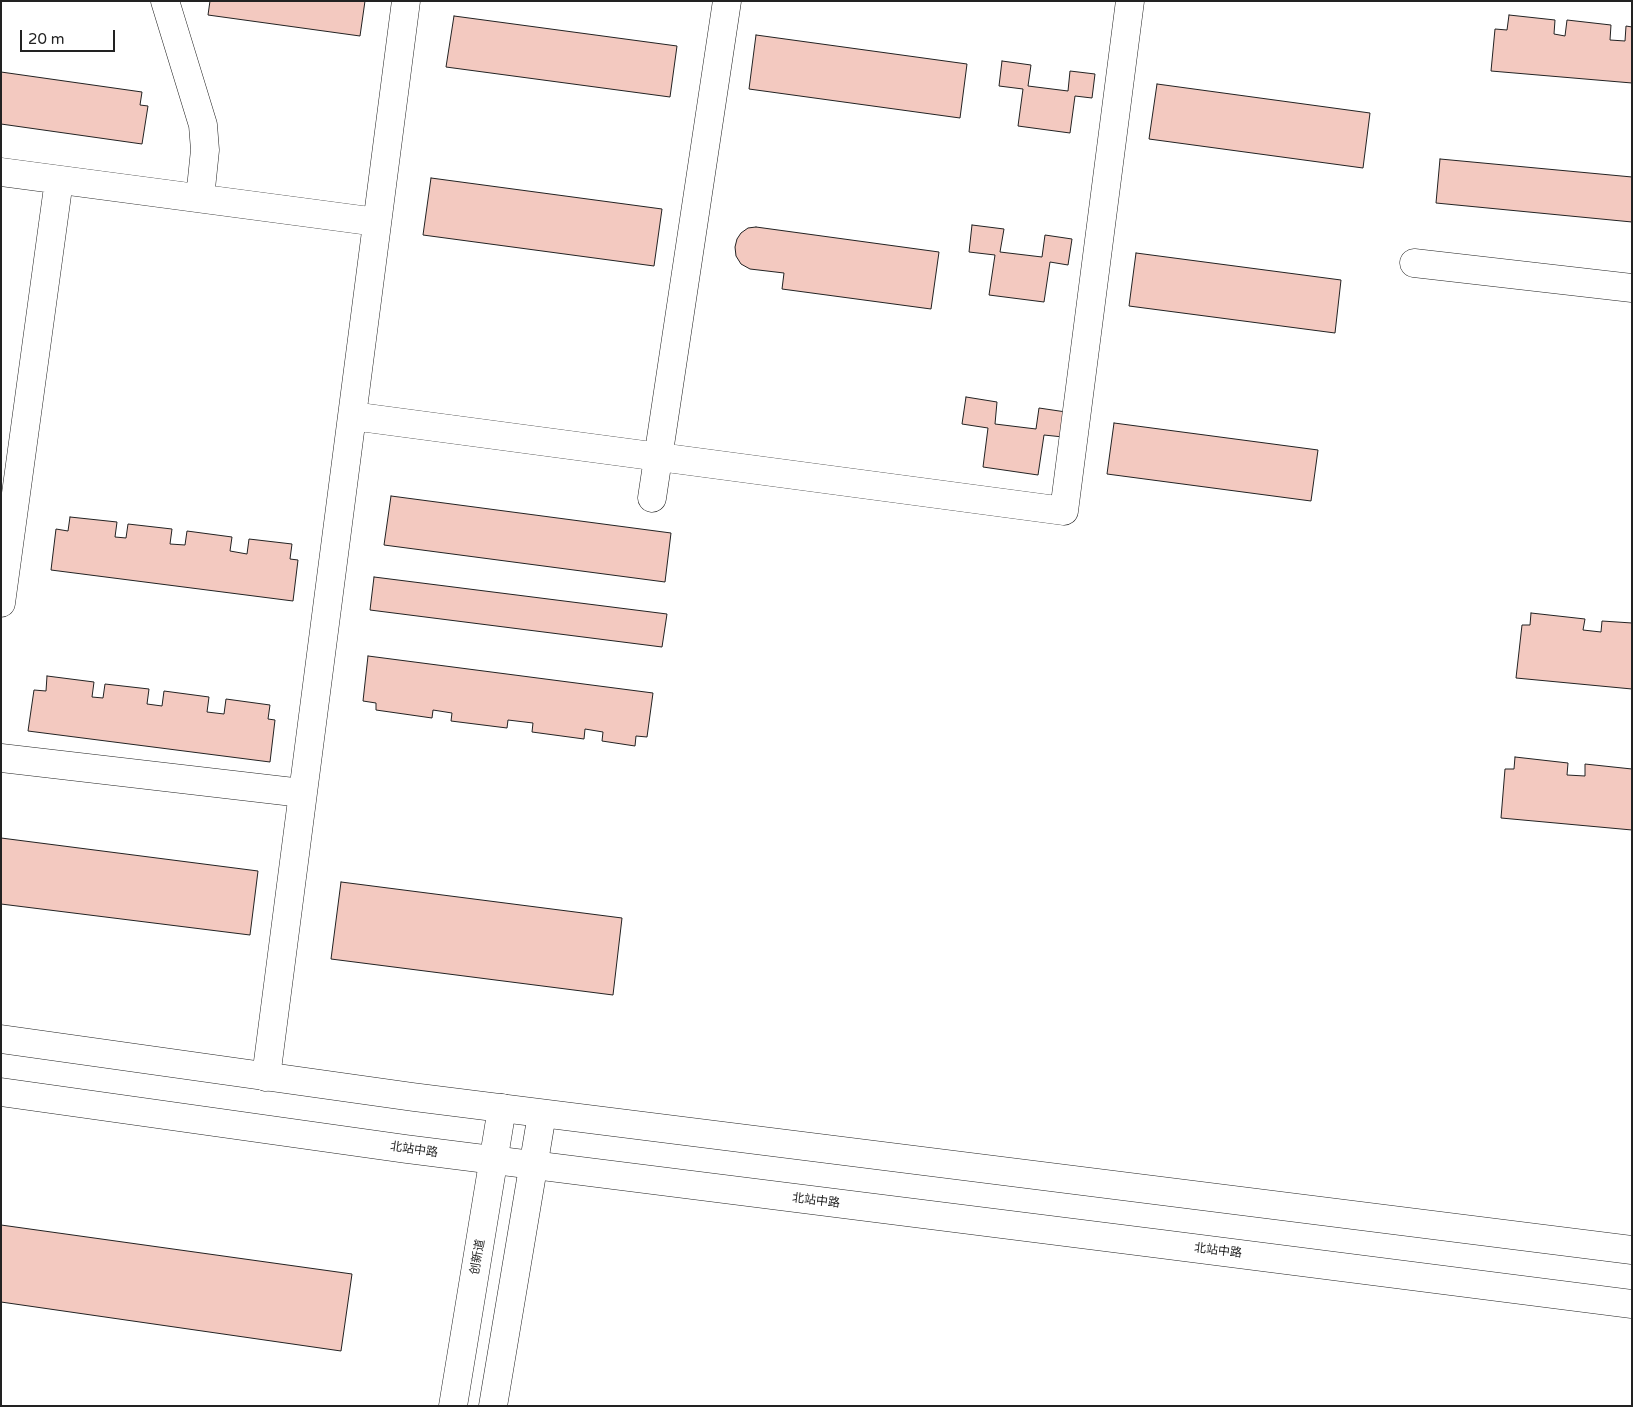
<!DOCTYPE html>
<meta charset="utf-8">
<style>
body{margin:0}
#map{position:relative;width:1633px;height:1407px;overflow:hidden;background:#fff;font-family:"Varela Round",sans-serif}
canvas{display:block}
.frame{position:absolute;inset:0;border:2px solid #222;pointer-events:none}
.scale{position:absolute;left:20px;top:30px;width:95px;height:22px;box-sizing:border-box;border:2px solid #222;border-top:0;padding-left:6px;font-size:15px;line-height:18px;white-space:nowrap;color:#222;-webkit-text-stroke:4px #fff;paint-order:stroke}
</style>
<div id="map">
<canvas width="1633" height="1407"></canvas>
<div class="frame"></div>
<div class="scale">20 m</div>
</div>
<script>
const ctx = document.querySelector('canvas').getContext('2d');
ctx.lineJoin = 'round';
function fill(path, color) { ctx.fillStyle = color; ctx.fill(path, 'evenodd'); }
const shape = rows => new Path2D(rows.map(r => 'M' + r).join(''));
function stroke(path, color, width, dash) { ctx.strokeStyle = color; ctx.lineWidth = width; ctx.lineCap = dash ? 'butt' : 'round'; ctx.setLineDash(dash || []); ctx.stroke(path); }
function write(font, color, halo, rows, align = 'center') {
  ctx.font = font + ' "Varela Round","Noto Sans SC",sans-serif'; ctx.lineWidth = 4; ctx.setLineDash([]); ctx.textBaseline = 'middle'; ctx.strokeStyle = halo; ctx.fillStyle = color; for (const [text, x, y, turn = 0] of rows) {
    ctx.save(); ctx.translate(x, y); ctx.rotate((+turn || 0) * Math.PI / 180); ctx.textAlign = isNaN(turn) ? turn : align; if (halo) ctx.strokeText(text, 0, 0); ctx.fillText(text, 0, 0); ctx.restore();
  }
}
const building = shape([
 [210,1,365,1,360,36,208,15,210,1],
 [1509,15,1555,20,1554,34,1565,36,1567,20,1611,25,1610,40,1625,41,1626,26,1632,27,1632,83,1491,71,1495,29,1507,30,1509,15],
 [454,16,677,46,670,97,446,67,454,16],
 [756,35,967,64,960,118,749,89,756,35],
 [1002,61,1031,65,1028,86,1068,91,1070,71,1095,74,1092,98,1075,96,1070,133,1018,126,1023,89,999,86,1002,61],
 [1,72,142,92,140,105,148,106,142,144,1,124,1,72],
 [1157,84,1370,113,1363,168,1149,139,1157,84],
 [1440,159,1632,177,1632,222,1436,203,1440,159],
 [431,178,662,209,654,266,423,235,431,178],
 [972,225,1004,229,1000,252,1042,257,1045,235,1072,239,1068,265,1050,262,1044,302,989,295,995,255,969,252,972,225],
 [756,227,939,252,931,309,782,289,784,273,750,269,741,264,736,256,735,247,737,239,741,233,748,228,756,227],
 [1136,253,1341,280,1335,333,1129,306,1136,253],
 [966,397,997,402,995,424,1036,429,1039,408,1066,412,1063,437,1044,435,1038,475,983,467,988,428,962,424,966,397],
 [1114,423,1318,450,1311,501,1107,474,1114,423],
 [391,496,671,533,665,582,384,545,391,496],
 [70,517,117,522,115,537,126,538,128,524,172,529,170,544,185,545,187,531,232,537,230,551,247,554,249,539,292,544,290,559,298,560,293,601,51,570,56,529,68,531,70,517],
 [374,577,667,614,662,647,370,610,374,577],
 [1531,613,1585,619,1583,630,1601,632,1602,621,1632,623,1632,689,1516,678,1522,625,1530,625,1531,613],
 [368,656,653,693,647,737,636,736,635,746,602,741,603,732,585,729,584,739,532,732,533,723,508,720,507,728,451,721,452,713,433,710,432,718,376,710,376,703,363,701,368,656],
 [47,676,94,682,92,697,103,698,105,684,149,689,147,704,162,706,164,691,209,697,207,712,224,714,226,699,270,705,268,719,275,720,270,762,28,731,34,690,46,691,47,676],
 [1515,757,1568,763,1567,775,1585,776,1585,764,1632,769,1632,830,1501,818,1505,769,1514,769,1515,757],
 [1,838,258,871,250,935,1,904,1,838],
 [341,882,622,918,613,995,331,959,341,882],
 [1,1225,352,1274,341,1351,1,1302,1,1225]
]);
fill(building, '#f3c9c0');
stroke(building, '#222', 1);
const minor = shape([
 [165,1,203,125,205,150,200,198],
 [1,172,377,222],
 [1414,263,1632,288],
 [352,416,1064,511,1130,1],
 [652,498,727,1],
 [1,603,59,180],
 [1,758,302,793],
 [266,1077,406,1],
 [453,1406,502,1108],
 [493,1406,542,1114]
]);
const major = shape([
 [1,1039,413,1097,1632,1250],
 [1,1092,406,1149,1161,1244,1632,1304]
]);
stroke(minor, '#222', 29);
stroke(major, '#222', 29);
stroke(minor, '#fff', 28);
stroke(major, '#fff', 28);
write('12px', '#222', '#fff', [
 ["北站中路",414,1150,8],
 ["北站中路",816,1201,7],
 ["北站中路",1218,1251,7],
 ["创新道",478,1257,-80]
]);
</script>
